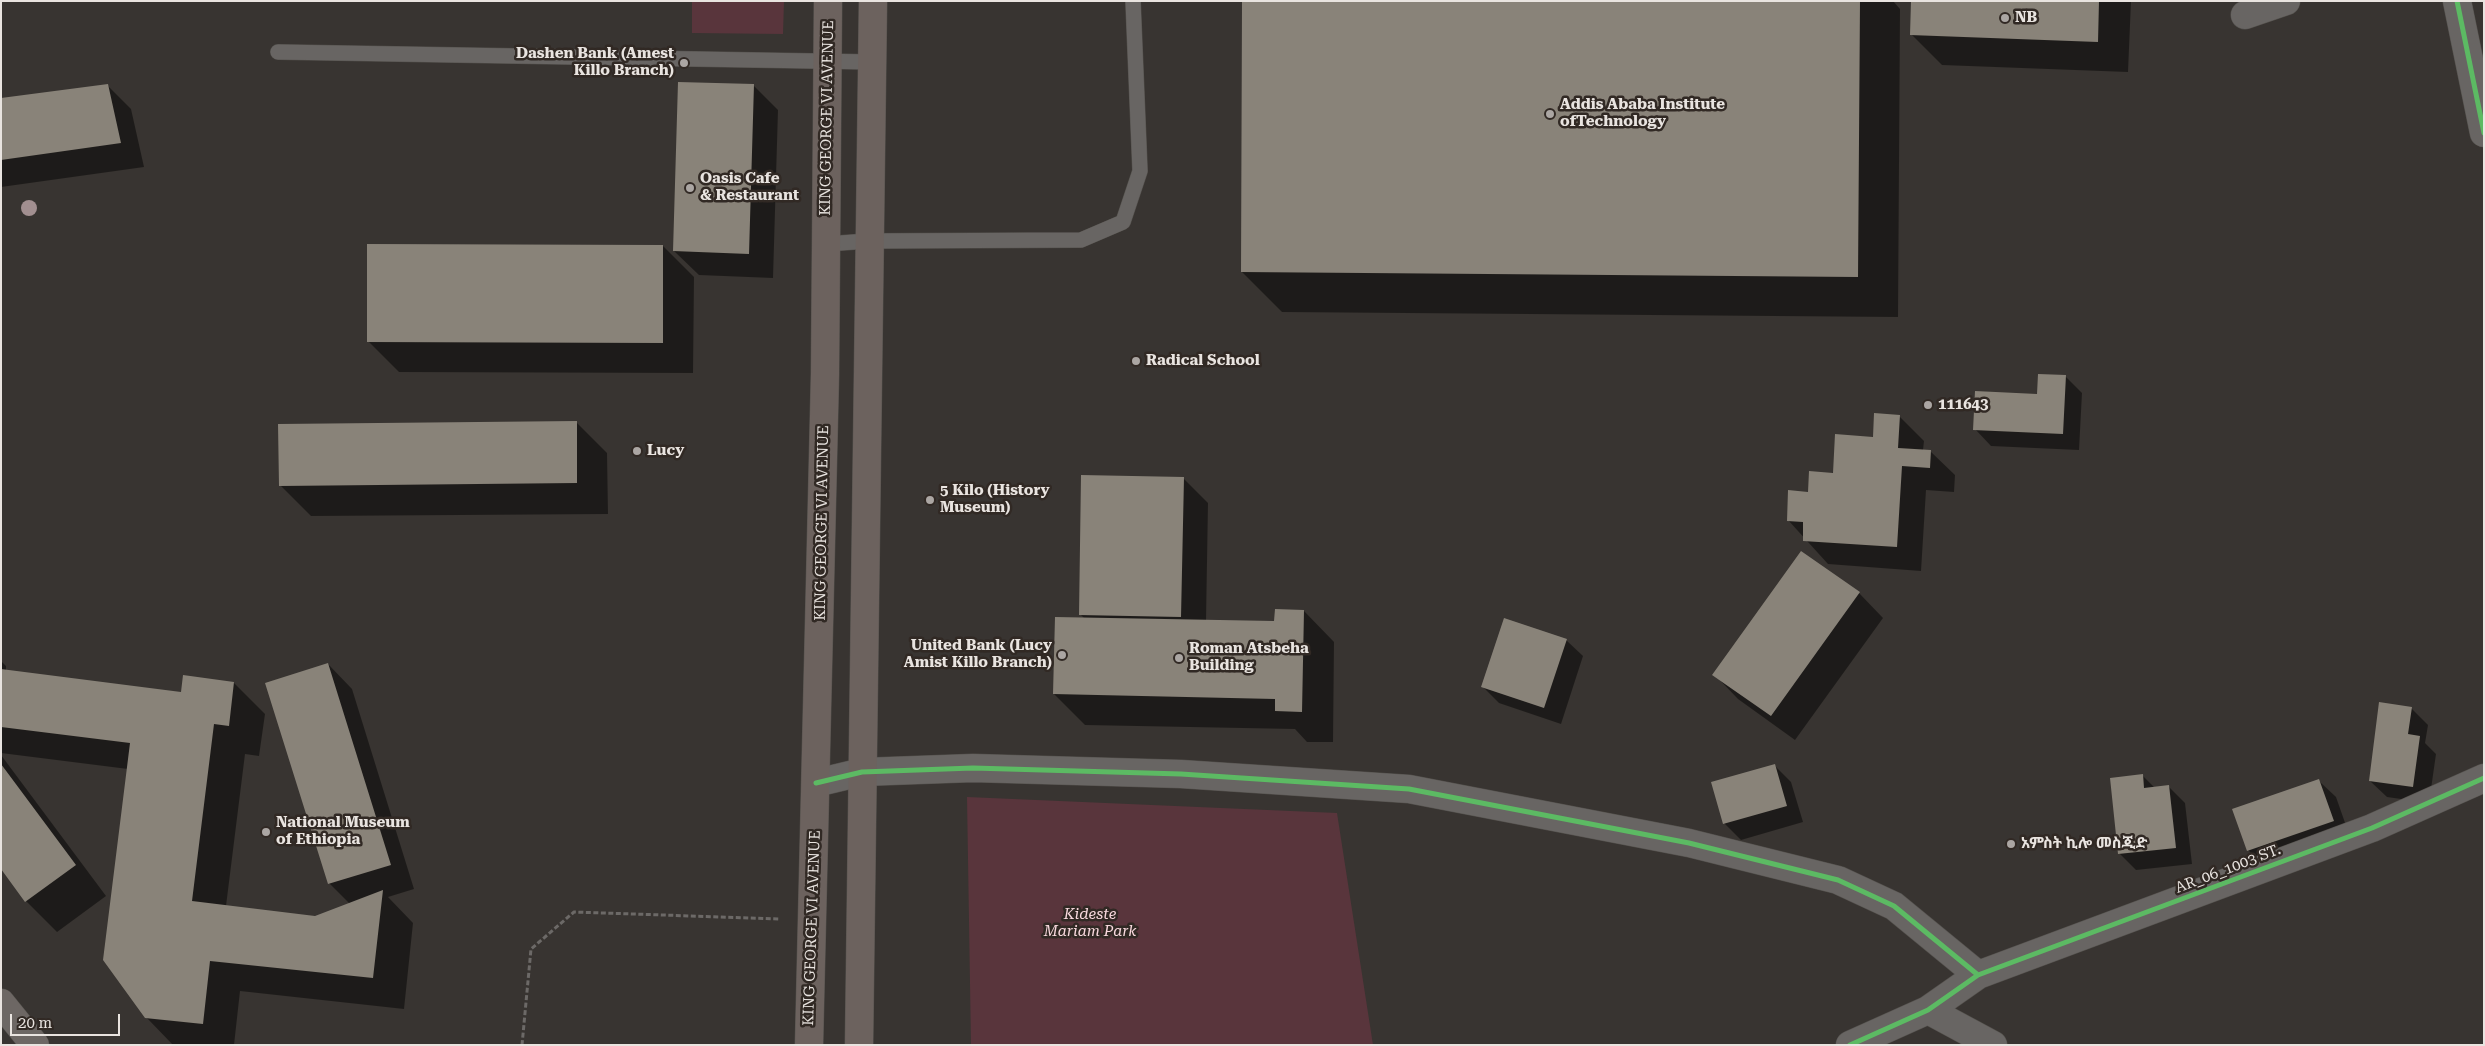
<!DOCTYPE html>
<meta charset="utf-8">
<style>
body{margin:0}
#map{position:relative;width:2485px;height:1046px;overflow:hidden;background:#383431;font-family:"Roboto Serif",serif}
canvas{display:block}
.frame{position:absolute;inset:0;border:2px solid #e9e4e0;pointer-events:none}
.scale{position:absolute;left:10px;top:1014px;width:110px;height:22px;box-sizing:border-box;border:2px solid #e9e4e0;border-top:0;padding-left:6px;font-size:15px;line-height:18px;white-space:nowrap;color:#e9e4e0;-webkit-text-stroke:4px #312924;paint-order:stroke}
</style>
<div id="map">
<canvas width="2485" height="1046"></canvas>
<div class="frame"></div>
<div class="scale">20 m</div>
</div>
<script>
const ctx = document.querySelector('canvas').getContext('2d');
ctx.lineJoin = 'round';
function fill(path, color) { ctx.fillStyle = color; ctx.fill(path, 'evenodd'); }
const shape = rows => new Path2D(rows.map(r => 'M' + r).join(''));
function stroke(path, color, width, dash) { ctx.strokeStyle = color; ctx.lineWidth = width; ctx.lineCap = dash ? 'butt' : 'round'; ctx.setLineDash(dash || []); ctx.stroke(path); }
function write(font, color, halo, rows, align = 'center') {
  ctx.font = font + ' "Roboto Serif","Noto Sans Ethiopic",serif'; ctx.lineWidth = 5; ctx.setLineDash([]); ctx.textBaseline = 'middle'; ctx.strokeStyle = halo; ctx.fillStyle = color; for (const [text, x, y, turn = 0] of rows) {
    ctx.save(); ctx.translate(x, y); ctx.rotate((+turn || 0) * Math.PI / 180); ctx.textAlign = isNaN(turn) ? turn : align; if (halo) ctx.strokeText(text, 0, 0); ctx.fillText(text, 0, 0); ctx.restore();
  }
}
fill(shape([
 [692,1,784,1,783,34,692,33],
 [967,797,1337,813,1373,1045,971,1045]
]), '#59353c');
fill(shape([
 [1244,1,1893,1,1900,9,1898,317,1282,312,1242,272],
 [1913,1,2131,1,2128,72,1942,65,1911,34],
 [107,85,131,109,144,167,1,187,1,100],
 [754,86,778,110,773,278,699,275,674,251],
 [663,246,694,277,693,373,399,372,368,341],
 [2065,376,2082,393,2079,450,1991,446,1975,429,2038,396],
 [1899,416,1924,441,1923,450,1930,451,1955,475,1954,492,1926,490,1921,571,1828,564,1788,520,1809,493],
 [576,422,607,453,608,514,311,516,280,485],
 [1183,478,1208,503,1206,621,1275,622,1304,611,1334,642,1333,742,1307,742,1295,729,1085,725,1054,694,1084,618,1080,614],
 [1859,593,1883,618,1795,740,1738,699,1714,674],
 [1566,640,1583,656,1561,724,1499,703,1483,687],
 [1,661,6,666,6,671,182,693,184,676,234,683,265,714,259,756,245,754,226,906,315,917,350,904,329,883,328,664,352,689,414,889,388,897,413,923,404,1009,240,991,234,1045,173,1045,146,1017,128,769,1,753],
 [2411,708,2428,725,2425,743,2436,754,2429,803,2387,797,2370,781],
 [1,755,106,896,57,932,26,901,1,867],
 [1774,765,1791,782,1803,822,1741,840,1724,823],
 [2142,775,2155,788,2168,786,2185,803,2192,864,2136,870,2119,853],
 [2319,781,2336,797,2350,837,2265,867,2248,850]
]), '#0007');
fill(shape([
 [1242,1,1860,1,1858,277,1241,272],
 [1911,1,2099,1,2098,42,1910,35],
 [678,82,754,84,749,254,673,251],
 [108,84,121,143,1,160,1,98],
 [367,244,663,245,663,343,367,342],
 [2038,374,2066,375,2063,434,1973,430,1975,391,2037,394],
 [1874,413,1900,415,1898,448,1931,450,1930,468,1902,466,1897,547,1803,541,1803,522,1787,521,1788,490,1808,492,1809,471,1833,473,1835,434,1873,437],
 [577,421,577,483,279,486,278,424],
 [1081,475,1184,477,1181,617,1079,615],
 [1801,551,1860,592,1771,716,1712,675],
 [1275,609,1304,610,1302,712,1275,711,1275,699,1053,694,1055,617,1274,621],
 [1504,618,1567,639,1544,708,1481,687],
 [328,663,391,865,328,884,265,683],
 [1,669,181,692,183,675,234,682,229,726,214,724,192,901,315,916,383,890,373,978,210,961,203,1024,145,1018,103,960,130,743,1,727],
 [2379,702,2412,707,2408,734,2420,736,2413,787,2369,781],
 [1,764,76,865,25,902,1,869],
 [1775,764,1787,806,1723,824,1711,782],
 [2143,774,2144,788,2169,785,2176,848,2118,854,2110,778],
 [2319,779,2334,821,2247,851,2232,809]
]), '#898379');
const service = shape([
 [278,52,873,62],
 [826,244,868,241,1081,240,1123,222,1140,171,1133,1]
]);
const minor = shape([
 [2457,1,2484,133],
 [2245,15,2286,1],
 [816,783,862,772,973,768,1181,774,1409,789,1689,843,1838,880,1894,906,1978,975],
 [1928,1010,1993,1045],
 [1850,1045,1928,1010,1978,975,2372,828,2484,778]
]);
const secondary = shape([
 [1,1003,35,1045]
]);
const primary = shape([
 [809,1045,825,374,828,1],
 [859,1045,873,1]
]);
stroke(service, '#54514d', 16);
stroke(minor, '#54514d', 29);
stroke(secondary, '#54514d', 29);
stroke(primary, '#54514d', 29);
stroke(shape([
 [522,1045,531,949,574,912,780,919]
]), '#6c6967', 3, [5, 2.5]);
stroke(service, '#686563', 15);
stroke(minor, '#686563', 28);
stroke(secondary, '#6d6764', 28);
stroke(primary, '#6c625e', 28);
stroke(shape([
 [2457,1,2484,133],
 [816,783,862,772,973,768,1181,774,1409,789,1689,843,1838,880,1894,906,1978,975],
 [1850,1045,1928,1010,1978,975,2372,828,2484,778]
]), '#5cba63', 5);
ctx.fillStyle = '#a28f90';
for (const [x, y] of [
 [29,208]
]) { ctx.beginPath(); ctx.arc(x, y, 8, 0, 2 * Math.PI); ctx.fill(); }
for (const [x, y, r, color] of [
 [2005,18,5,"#aba6a3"],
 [684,63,5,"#aba6a3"],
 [1550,114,5,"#aba6a3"],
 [690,188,5,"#aba6a3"],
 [1136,361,5,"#aba6a3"],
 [1928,405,5,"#aba6a3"],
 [637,451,5,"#aba6a3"],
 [930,500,5,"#aba6a3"],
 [1062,655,5,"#aba6a3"],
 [1179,658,5,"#aba6a3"],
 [266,832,5,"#aba6a3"],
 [2011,844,5,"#aba6a3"]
]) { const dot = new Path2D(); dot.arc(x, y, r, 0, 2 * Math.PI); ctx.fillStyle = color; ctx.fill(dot); stroke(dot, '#312924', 2); }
write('bold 15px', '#e9e4e0', '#312924', [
 ["NB",2015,18],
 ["Dashen Bank (Amest",674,54,"right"],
 ["Killo Branch)",674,71,"right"],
 ["Addis Ababa Institute",1560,105],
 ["ofTechnology",1560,122],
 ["Oasis Cafe",700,179],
 ["& Restaurant",700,196],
 ["Radical School",1146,361],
 ["111643",1938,405],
 ["Lucy",647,451],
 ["5 Kilo (History",940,491],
 ["Museum)",940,508],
 ["United Bank (Lucy",1052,646,"right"],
 ["Amist Killo Branch)",1052,663,"right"],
 ["Roman Atsbeha",1189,649],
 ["Building",1189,666],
 ["National Museum",276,823],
 ["of Ethiopia",276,840],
 ["አምስት ኪሎ መስጂድ",2021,844]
], 'left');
write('15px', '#e9e4e0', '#312924', [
 ["KING GEORGE VI AVENUE",827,118,-89],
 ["KING GEORGE VI AVENUE",822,523,-89],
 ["AR_06_1003 ST.",2228,869,-21],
 ["KING GEORGE VI AVENUE",812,928,-88]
]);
write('italic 15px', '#f9d9de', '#312924', [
 ["Kideste",1090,915],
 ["Mariam Park",1090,932]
]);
</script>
